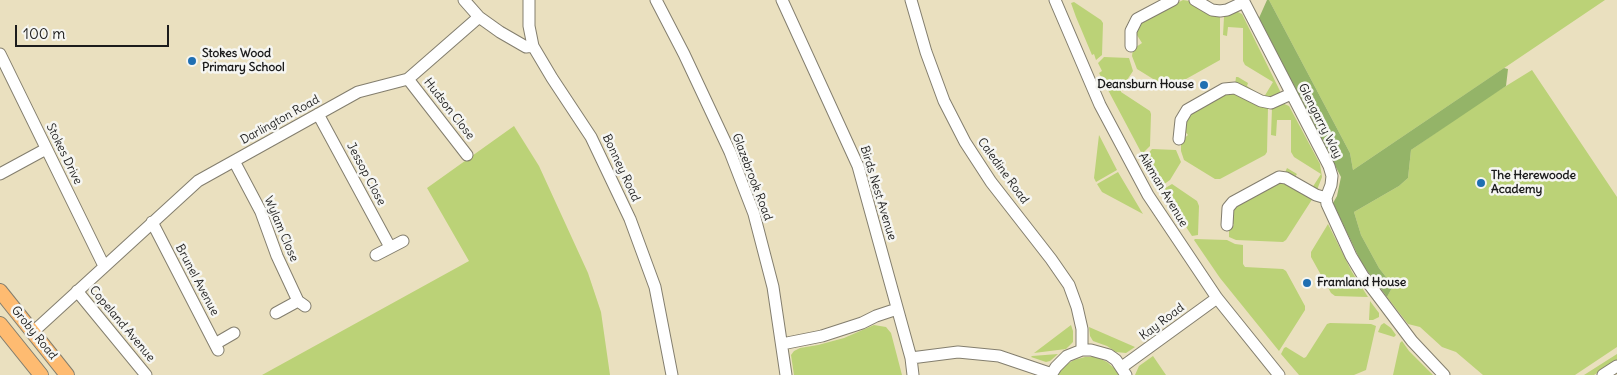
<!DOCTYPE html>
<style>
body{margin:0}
#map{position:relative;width:1617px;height:375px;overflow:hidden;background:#eae0bf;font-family:Delius,sans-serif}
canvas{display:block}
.scale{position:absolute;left:15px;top:25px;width:154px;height:22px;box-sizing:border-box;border:2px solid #1c1c1c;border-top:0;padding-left:6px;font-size:15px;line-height:18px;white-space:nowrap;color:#1c1c1c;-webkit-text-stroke:4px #f6f6f2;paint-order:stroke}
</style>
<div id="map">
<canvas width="1617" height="375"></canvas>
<div class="scale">100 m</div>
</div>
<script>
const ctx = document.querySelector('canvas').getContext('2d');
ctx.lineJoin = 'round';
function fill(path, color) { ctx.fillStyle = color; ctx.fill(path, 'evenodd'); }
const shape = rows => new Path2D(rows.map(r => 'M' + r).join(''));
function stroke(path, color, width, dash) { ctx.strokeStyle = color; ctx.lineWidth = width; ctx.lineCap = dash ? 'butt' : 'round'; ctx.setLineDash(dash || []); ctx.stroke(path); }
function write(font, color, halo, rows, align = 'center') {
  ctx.font = font + ' Delius,sans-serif'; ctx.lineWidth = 5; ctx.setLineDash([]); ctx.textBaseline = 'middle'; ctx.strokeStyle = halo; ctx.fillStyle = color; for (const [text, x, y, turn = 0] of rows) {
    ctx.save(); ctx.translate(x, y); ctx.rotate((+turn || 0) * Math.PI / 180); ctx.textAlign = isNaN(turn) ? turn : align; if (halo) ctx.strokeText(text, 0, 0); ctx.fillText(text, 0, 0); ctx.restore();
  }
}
fill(shape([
 [1183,0,1189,1,1209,13,1220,16,1220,60,1170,88,1166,87,1137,69,1132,56,1133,49,1142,43,1135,32,1140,22],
 [1269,0,1605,0,1353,170,1350,153],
 [1074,2,1101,20,1103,23,1102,55,1096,60,1094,54,1092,55,1076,17,1071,3],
 [1236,11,1242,14,1280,91,1280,94,1275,98,1267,99,1259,97,1240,86,1235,85,1236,77,1238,77,1248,83,1247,86,1264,97,1273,82,1245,65,1243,61,1243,28,1228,27,1227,36,1223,35,1224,17,1226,15],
 [1104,57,1129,58,1133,71,1121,89,1121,92,1150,111,1151,114,1150,146,1142,154,1099,73,1102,71,1098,63],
 [1532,70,1617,197,1617,347,1575,375,1483,375,1456,352,1442,347,1420,327,1408,324,1387,297,1393,286,1379,268,1361,235,1354,212,1399,186,1408,178,1411,150,1480,102],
 [1230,91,1268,107,1267,152,1265,155,1220,179,1215,179,1184,160,1181,151,1181,141,1188,135,1182,128,1190,112],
 [1282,103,1289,106,1320,164,1322,177,1317,190,1313,190,1284,175,1287,168,1297,174,1295,177,1312,188,1321,174,1294,157,1291,152,1291,120,1277,120,1276,136,1271,135,1272,108],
 [514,126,539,166,588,273,601,312,610,375,262,375,469,261,427,188],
 [1099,135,1117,170,1096,182,1094,178],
 [1152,149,1176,150,1181,162,1170,180,1160,187,1144,158],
 [1118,172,1143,214,1102,192,1097,184],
 [1280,182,1284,183,1313,198,1286,240,1283,242,1236,240,1229,237,1229,229,1234,225,1230,219,1230,209],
 [1172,184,1197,201,1199,206,1198,235,1192,236,1162,190],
 [1328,224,1352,272,1368,297,1335,296,1331,293,1311,257,1311,252],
 [1195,239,1227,240,1235,244,1243,245,1243,264,1245,267,1283,269,1286,271,1305,306,1305,310,1279,351,1220,278,1194,240],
 [1370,301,1379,313,1379,317,1373,320,1369,320],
 [1330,323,1371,324,1376,326,1366,370,1354,375,1299,375,1281,354,1284,348,1286,347,1304,358,1306,357,1327,324],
 [1384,323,1391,328,1396,335,1394,337,1378,332,1381,325],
 [874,325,886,327,891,333,902,375,794,375,791,355,794,351,800,348,818,345,844,338],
 [1071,325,1073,331,1073,342,1066,349,1034,353],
 [1089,327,1135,347,1126,353,1116,352,1107,346,1093,341,1090,336],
 [1402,341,1409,351,1433,375,1393,375,1400,343],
 [1058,354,1050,361,1046,362,1031,357,1032,356],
 [1617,354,1617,360,1594,375,1584,375],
 [1153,356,1166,375,1135,375,1139,366],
 [1085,357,1096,357,1107,362,1115,369,1119,375,1057,375,1064,366,1074,360]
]), '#bbd277');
fill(shape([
 [1267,0,1269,0,1350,153,1353,170,1504,68,1508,69,1506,86,1411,150,1408,178,1399,186,1354,212,1361,235,1379,268,1393,286,1387,297,1362,264,1333,203,1337,196,1341,177,1259,18]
]), '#94b468');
const minor = shape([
 [464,0,479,17,500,32,526,47,533,46],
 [529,0,529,26,533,46,552,78,591,137,630,219,655,287,672,375],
 [656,0,684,54,730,152,754,214,773,287,786,375],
 [782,0,858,166,911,358,913,375],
 [911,0,926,52,944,101,965,142,991,182,1051,259,1069,285,1077,307,1082,329,1082,350],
 [1055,0,1100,105,1148,195,1217,298,1279,375],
 [1195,0,1212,10,1220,11,1227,10,1244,2],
 [1243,0,1329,166,1332,176,1331,185,1326,198,1327,204,1351,256,1363,276,1412,341,1444,375],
 [1131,46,1131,31,1137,19,1173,0],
 [0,54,104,266],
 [408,79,467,155],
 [318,114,390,247],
 [1179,139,1181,120,1187,110,1224,89,1235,88,1261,101,1271,103,1291,94],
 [234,161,261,212,277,256,298,301,305,306],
 [0,174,46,149],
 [152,222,218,350],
 [1227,225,1228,208,1233,202,1279,177,1286,178,1316,195,1326,198],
 [376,255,403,241],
 [77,291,146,375],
 [276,313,298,301],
 [33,332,198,181,358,92,408,79,479,17],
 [215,344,234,333],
 [782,344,822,336,862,323,876,316,897,309],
 [911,358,958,352,999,356,1052,374],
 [1122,367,1217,298],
 [1051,375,1056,367,1067,356,1082,350,1091,350,1109,355,1116,360,1126,375],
 [1603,375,1617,366]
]);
const major = shape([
 [0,291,67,375],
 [0,324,41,375]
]);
stroke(minor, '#837e6e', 13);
stroke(major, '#837e6e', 16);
stroke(minor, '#fff', 11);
stroke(major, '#febb71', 14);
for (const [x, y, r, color] of [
 [192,61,5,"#1f6fb2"],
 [1204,85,5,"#1f6fb2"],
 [1481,183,5,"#1f6fb2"],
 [1307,283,5,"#1f6fb2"]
]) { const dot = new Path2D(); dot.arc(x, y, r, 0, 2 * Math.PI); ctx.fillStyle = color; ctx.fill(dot); stroke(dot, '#f6f6f2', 2); }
write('bold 12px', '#1c1c1c', '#f6f6f2', [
 ["Stokes Wood",202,54],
 ["Primary School",202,68],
 ["Deansburn House",1194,85,"right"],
 ["The Herewoode",1491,176],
 ["Academy",1491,190],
 ["Framland House",1317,283]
], 'left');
write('12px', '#1c1c1c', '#f6f6f2', [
 ["Hudson Close",449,109,52],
 ["Darlington Road",280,120,-29],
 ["Glengarry Way",1320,121,63],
 ["Stokes Drive",64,154,64],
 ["Bonney Road",621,168,65],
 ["Caledine Road",1003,171,54],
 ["Jessop Close",366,174,62],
 ["Glazebrook Road",752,177,69],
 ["Aikman Avenue",1163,190,59],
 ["Birds Nest Avenue",878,193,73],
 ["Wylam Close",281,229,67],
 ["Brunel Avenue",197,280,62],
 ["Kay Road",1162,322,-37],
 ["Copeland Avenue",122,324,50],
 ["Groby Road",34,333,51]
]);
</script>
